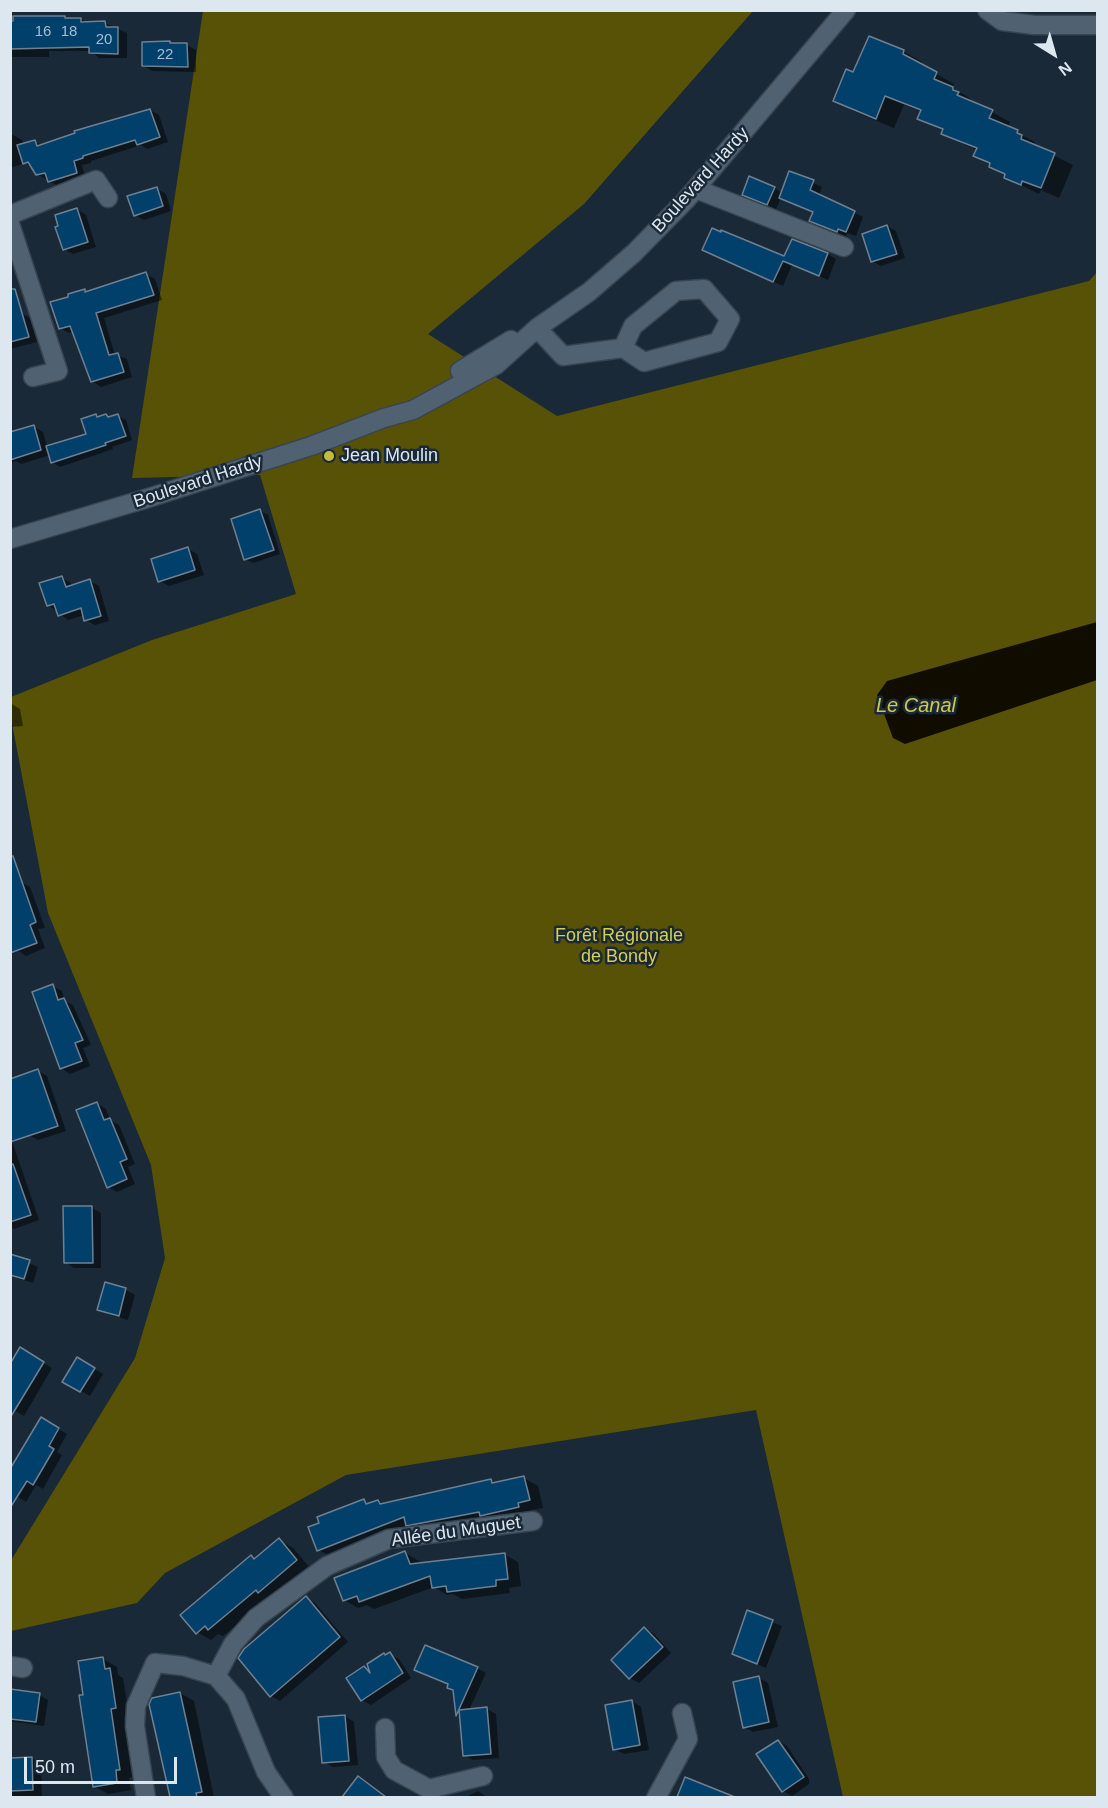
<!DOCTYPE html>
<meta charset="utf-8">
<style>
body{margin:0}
#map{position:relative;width:1108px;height:1808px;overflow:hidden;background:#192937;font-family:Helvetica,sans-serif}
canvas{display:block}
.frame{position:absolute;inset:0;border:12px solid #dde7f0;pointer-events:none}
.north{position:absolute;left:1024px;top:24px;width:60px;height:60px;-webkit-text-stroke:4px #192937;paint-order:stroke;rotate:143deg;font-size:16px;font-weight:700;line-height:24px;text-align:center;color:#dde7f0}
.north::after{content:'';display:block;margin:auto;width:21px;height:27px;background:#dde7f0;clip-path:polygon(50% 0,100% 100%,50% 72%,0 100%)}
.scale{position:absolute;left:24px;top:1757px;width:153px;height:27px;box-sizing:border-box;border:3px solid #dde7f0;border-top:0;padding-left:8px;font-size:18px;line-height:21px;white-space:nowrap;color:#dde7f0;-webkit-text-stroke:4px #192937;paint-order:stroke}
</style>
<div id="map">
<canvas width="1108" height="1808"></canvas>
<div class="frame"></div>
<div class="north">N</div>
<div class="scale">50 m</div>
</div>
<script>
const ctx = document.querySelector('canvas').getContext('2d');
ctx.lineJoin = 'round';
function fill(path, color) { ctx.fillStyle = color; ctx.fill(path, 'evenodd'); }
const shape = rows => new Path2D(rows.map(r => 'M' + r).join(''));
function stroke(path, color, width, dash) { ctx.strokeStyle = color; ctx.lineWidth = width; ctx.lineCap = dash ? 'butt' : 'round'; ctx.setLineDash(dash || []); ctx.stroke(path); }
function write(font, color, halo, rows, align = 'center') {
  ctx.font = font + ' Helvetica,sans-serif'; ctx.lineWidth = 5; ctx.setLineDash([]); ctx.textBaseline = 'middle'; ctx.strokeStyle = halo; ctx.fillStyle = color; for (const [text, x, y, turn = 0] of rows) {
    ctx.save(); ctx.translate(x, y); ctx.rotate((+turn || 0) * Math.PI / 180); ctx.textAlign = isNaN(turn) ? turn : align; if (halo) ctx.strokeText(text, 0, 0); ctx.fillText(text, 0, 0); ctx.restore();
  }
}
fill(shape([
 [203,11,753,11,584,204,428,334,557,416,1089,281,1097,272,1097,1797,843,1797,756,1410,346,1475,165,1573,137,1603,11,1631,10,1562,135,1358,165,1258,151,1165,48,913,11,718,11,697,152,640,296,594,260,475,132,478]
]), '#585206');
fill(shape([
 [1097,622,1097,680,905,744,893,738,877,695,887,681]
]), '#100d00');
fill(shape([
 [81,19,88,23,105,23,127,33,127,58,99,58,91,51,49,51,49,57,10,57,10,23],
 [169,43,173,45,187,45,196,50,196,72,152,71,143,65],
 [903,51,922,62,920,65,954,84,953,88,971,99,970,100,1010,122,1008,128,1035,142,1034,144,1039,148,1073,165,1059,198,1041,190,1039,194,1006,177,1006,176,990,166,991,165,975,155,977,150,961,143,943,133,944,131,919,118,922,112,904,105,894,128,853,111,835,100,854,74],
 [150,110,159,115,168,142,147,149,141,145,91,161,91,163,82,165,85,178,58,186,37,174,34,168,25,163,10,168,10,136,13,135,22,140,24,145,35,142,42,145],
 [790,173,822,187,819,195,863,217,856,236,847,233,846,236,820,226,811,221,814,213,781,198,776,209,744,194,774,188,782,193],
 [157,189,166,194,171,211,144,220,135,215],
 [77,209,86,215,96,247,73,254,64,249],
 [887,226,896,231,905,258,881,266,872,261],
 [713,254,785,258,828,254,836,259,828,280,792,265,783,286],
 [146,274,155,279,162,300,104,318,115,355,127,359,132,377,101,387,92,381,74,332,69,333,60,328,84,291,88,293],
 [21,313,30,318,37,342,10,349,10,315],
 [96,415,110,418,118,416,126,420,132,440,112,447,113,449,60,467,52,462,50,455,21,464,16,461,10,463,10,434,34,427,43,432,47,447,88,435],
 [260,511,268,515,280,554,253,563,245,559],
 [188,549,197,554,204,575,169,586,160,581],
 [62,578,71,583,72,586,90,581,99,586,109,621,95,625,86,620,84,615,68,620,48,605],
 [10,703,20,709,23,726,10,727],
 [21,882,30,887,45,928,38,929,45,948,26,956,17,950],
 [52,986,62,991,65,1001,73,1005,91,1045,83,1048,90,1066,70,1074,61,1068],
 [38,1071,47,1076,66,1131,38,1140,29,1135],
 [97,1103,106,1109,110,1120,119,1125,135,1164,128,1167,135,1184,117,1192,108,1187],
 [10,1142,13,1144,39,1220,14,1229,10,1227],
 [92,1208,101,1213,101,1268,74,1268,65,1262],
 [10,1255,38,1267,33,1283,10,1276],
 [106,1284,126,1290,135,1295,128,1320,108,1314,99,1309],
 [21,1349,52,1368,24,1416,10,1408],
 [78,1359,103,1374,90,1396,64,1381],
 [42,1419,67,1434,57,1452,62,1455,43,1489,36,1485,26,1502,10,1492],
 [524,1478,538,1486,543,1508,532,1510,532,1514,421,1533,411,1527,333,1558,319,1550,363,1501,370,1504,378,1501,383,1505,491,1480,497,1484],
 [279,1540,293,1548,310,1568,270,1598,223,1636,218,1634,211,1640,197,1632,252,1557,256,1559],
 [405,1553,419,1561,420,1565,504,1554,518,1562,521,1586,509,1588,510,1593,462,1599,453,1594,447,1595,434,1587,374,1609,367,1605,358,1608,344,1600],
 [306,1598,315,1603,348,1642,280,1701,271,1696],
 [748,1612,782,1626,766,1668,733,1654],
 [645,1629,654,1634,671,1653,639,1683,630,1678,613,1660],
 [390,1654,399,1659,411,1678,371,1705,362,1700,364,1668,371,1672],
 [103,1659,117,1667,118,1675,123,1678,129,1716,124,1717,134,1777,129,1778,131,1790,108,1794,94,1786,85,1696],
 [477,1668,486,1673,469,1710,487,1709,496,1714,499,1758,473,1760,464,1755,461,1717,457,1715,455,1691,450,1685,416,1670],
 [759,1678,768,1683,778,1727,753,1732,744,1727],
 [10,1691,39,1695,48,1700,44,1726,10,1721],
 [180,1693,194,1701,214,1798,172,1798,151,1704],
 [632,1701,641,1707,649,1750,624,1754,615,1749],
 [345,1716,354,1722,358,1765,333,1767,324,1762,320,1718],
 [778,1741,787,1746,809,1779,809,1784,792,1796,783,1791],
 [32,1758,41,1763,42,1798,10,1798,10,1759],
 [686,1779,727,1795,731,1798,678,1798],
 [367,1783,386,1798,344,1797],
 [478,1791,488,1798,464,1798]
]), '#0007');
const building = shape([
 [13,16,65,16,65,18,81,18,81,22,105,21,106,27,118,27,118,54,89,53,89,47,10,49,10,21,13,21,13,16],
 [869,36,904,50,903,54,937,72,934,79,953,87,953,90,959,92,957,95,993,110,989,118,1018,130,1017,133,1022,135,1021,139,1055,153,1041,188,1022,181,1021,185,1004,178,1005,174,989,167,990,163,973,156,977,148,941,134,943,129,917,119,921,110,885,96,876,119,833,101,846,69,853,72,869,36],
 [170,41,170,43,187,43,188,67,142,66,142,42,170,41],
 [150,109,160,137,137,145,135,140,83,156,83,158,74,161,77,173,48,182,45,173,36,175,28,162,23,164,17,145,35,140,37,146,75,133,74,131,150,109],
 [789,171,814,180,810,190,855,211,846,232,838,229,837,232,809,221,813,212,779,198,789,171],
 [749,176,775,187,767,205,742,195,749,176],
 [157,187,163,206,134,216,127,196,157,187],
 [77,208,88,242,63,250,55,227,58,226,55,215,77,208],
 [887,225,897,254,871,262,862,234,887,225],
 [712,228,721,232,721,230,784,256,792,239,828,253,819,276,783,261,773,282,702,250,712,228],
 [146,272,154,295,96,313,109,355,118,353,124,372,91,382,70,326,59,329,50,302,68,297,68,294,85,289,85,292,146,272],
 [10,289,15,289,29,337,10,342,10,289],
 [96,414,97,417,106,414,108,417,118,414,126,436,105,443,106,445,51,463,46,446,86,434,81,419,96,414],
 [34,425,41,450,10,460,10,432,34,425],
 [260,509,274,550,244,560,231,519,260,509],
 [188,547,195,570,158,582,151,559,188,547],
 [62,576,66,587,90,579,101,616,84,621,81,608,58,616,54,604,47,606,39,583,62,576],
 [10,856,13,856,36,922,30,925,37,943,10,953,10,856],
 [53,984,58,1000,64,998,83,1040,75,1043,82,1061,60,1069,32,992,53,984],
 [38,1069,58,1126,10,1142,10,1079,38,1069],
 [97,1102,104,1120,110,1118,127,1159,120,1162,127,1179,107,1188,76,1110,97,1102],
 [13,1164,31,1215,10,1222,10,1165,13,1164],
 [63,1206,92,1206,93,1263,64,1263,63,1206],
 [10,1254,30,1260,24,1279,10,1275,10,1254],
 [105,1282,126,1288,119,1316,97,1310,105,1282],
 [20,1347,44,1362,10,1418,10,1364,20,1347],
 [77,1357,95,1368,80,1392,62,1382,77,1357],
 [41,1417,59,1428,49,1446,54,1449,33,1485,27,1481,10,1508,10,1469,41,1417],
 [524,1476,530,1500,518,1503,519,1507,480,1516,479,1512,406,1526,404,1517,317,1551,308,1527,319,1523,317,1517,364,1499,366,1504,378,1500,380,1504,491,1479,492,1483,524,1476],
 [279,1538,297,1560,258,1593,256,1590,208,1630,205,1626,196,1634,180,1615,251,1555,254,1559,279,1538],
 [405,1551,410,1564,505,1553,508,1579,496,1580,496,1586,447,1592,446,1586,432,1588,430,1576,359,1602,357,1596,343,1601,334,1578,405,1551],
 [306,1596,340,1637,270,1697,238,1658,244,1649,306,1596],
 [747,1610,773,1620,757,1664,732,1654,747,1610],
 [644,1627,663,1647,629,1679,611,1660,644,1627],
 [425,1645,478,1667,456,1716,453,1690,447,1688,448,1684,414,1670,425,1645],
 [390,1652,403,1673,361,1701,346,1678,364,1666,370,1673,367,1664,384,1653,385,1655,390,1652],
 [103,1657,105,1669,110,1668,116,1708,111,1709,120,1770,116,1770,117,1783,93,1787,79,1695,83,1695,78,1661,103,1657],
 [759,1676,769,1722,743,1728,733,1682,759,1676],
 [10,1689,40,1693,36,1722,10,1719,10,1689],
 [180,1692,202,1792,196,1793,197,1797,170,1797,149,1704,152,1698,180,1692],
 [632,1700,640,1745,613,1750,605,1705,632,1700],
 [487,1707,491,1754,463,1756,459,1710,487,1707],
 [345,1715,349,1761,322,1763,318,1717,345,1715],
 [778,1740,804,1777,782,1792,756,1754,778,1740],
 [32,1757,33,1790,10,1791,10,1758,32,1757],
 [358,1776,386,1797,342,1797,358,1776],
 [685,1777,735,1797,677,1797,685,1777]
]);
fill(building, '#01406b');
stroke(building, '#6e8091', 1.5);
const minor = shape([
 [987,10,1002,21,1034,25,1098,25],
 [696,189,844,247],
 [10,215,96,180,108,198],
 [10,224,58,371,33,377],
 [537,328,563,356,623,348,644,362,718,342,730,319,704,289,676,291,633,326,623,348],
 [460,371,511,340],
 [10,539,145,499,311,446,384,418,413,410,496,365,537,328,589,292,634,253,686,200,846,10],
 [10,1666,23,1668],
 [216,1676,233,1644,256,1618,327,1566,389,1539,533,1521],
 [385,1728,386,1757,394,1770,429,1789,483,1776],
 [146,1798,135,1726,136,1706,155,1663,183,1666,216,1676,236,1699,266,1772,284,1798],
 [656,1798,688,1739,682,1713]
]);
stroke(minor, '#384450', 21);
stroke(minor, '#506272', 18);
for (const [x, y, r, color] of [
 [329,456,6,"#c6bc3c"]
]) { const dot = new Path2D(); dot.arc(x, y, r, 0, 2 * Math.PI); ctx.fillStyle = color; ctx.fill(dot); stroke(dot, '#192937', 2); }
write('15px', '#a6bdcf', null, [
 ["16",43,32],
 ["18",69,32],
 ["20",104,40],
 ["22",165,55]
]);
write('18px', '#dde7f0', '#192937', [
 ["Boulevard Hardy",701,180,-48],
 ["Boulevard Hardy",198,482,-18],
 ["Allée du Muguet",456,1532,-8]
]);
write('18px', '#dde7f0', '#192937', [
 ["Jean Moulin",341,456]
], 'left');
write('18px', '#d8ce4e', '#192937', [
 ["Forêt Régionale",619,936],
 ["de Bondy",619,957]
]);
write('italic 20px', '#d2c846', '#192937', [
 ["Le Canal",916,706]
]);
</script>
